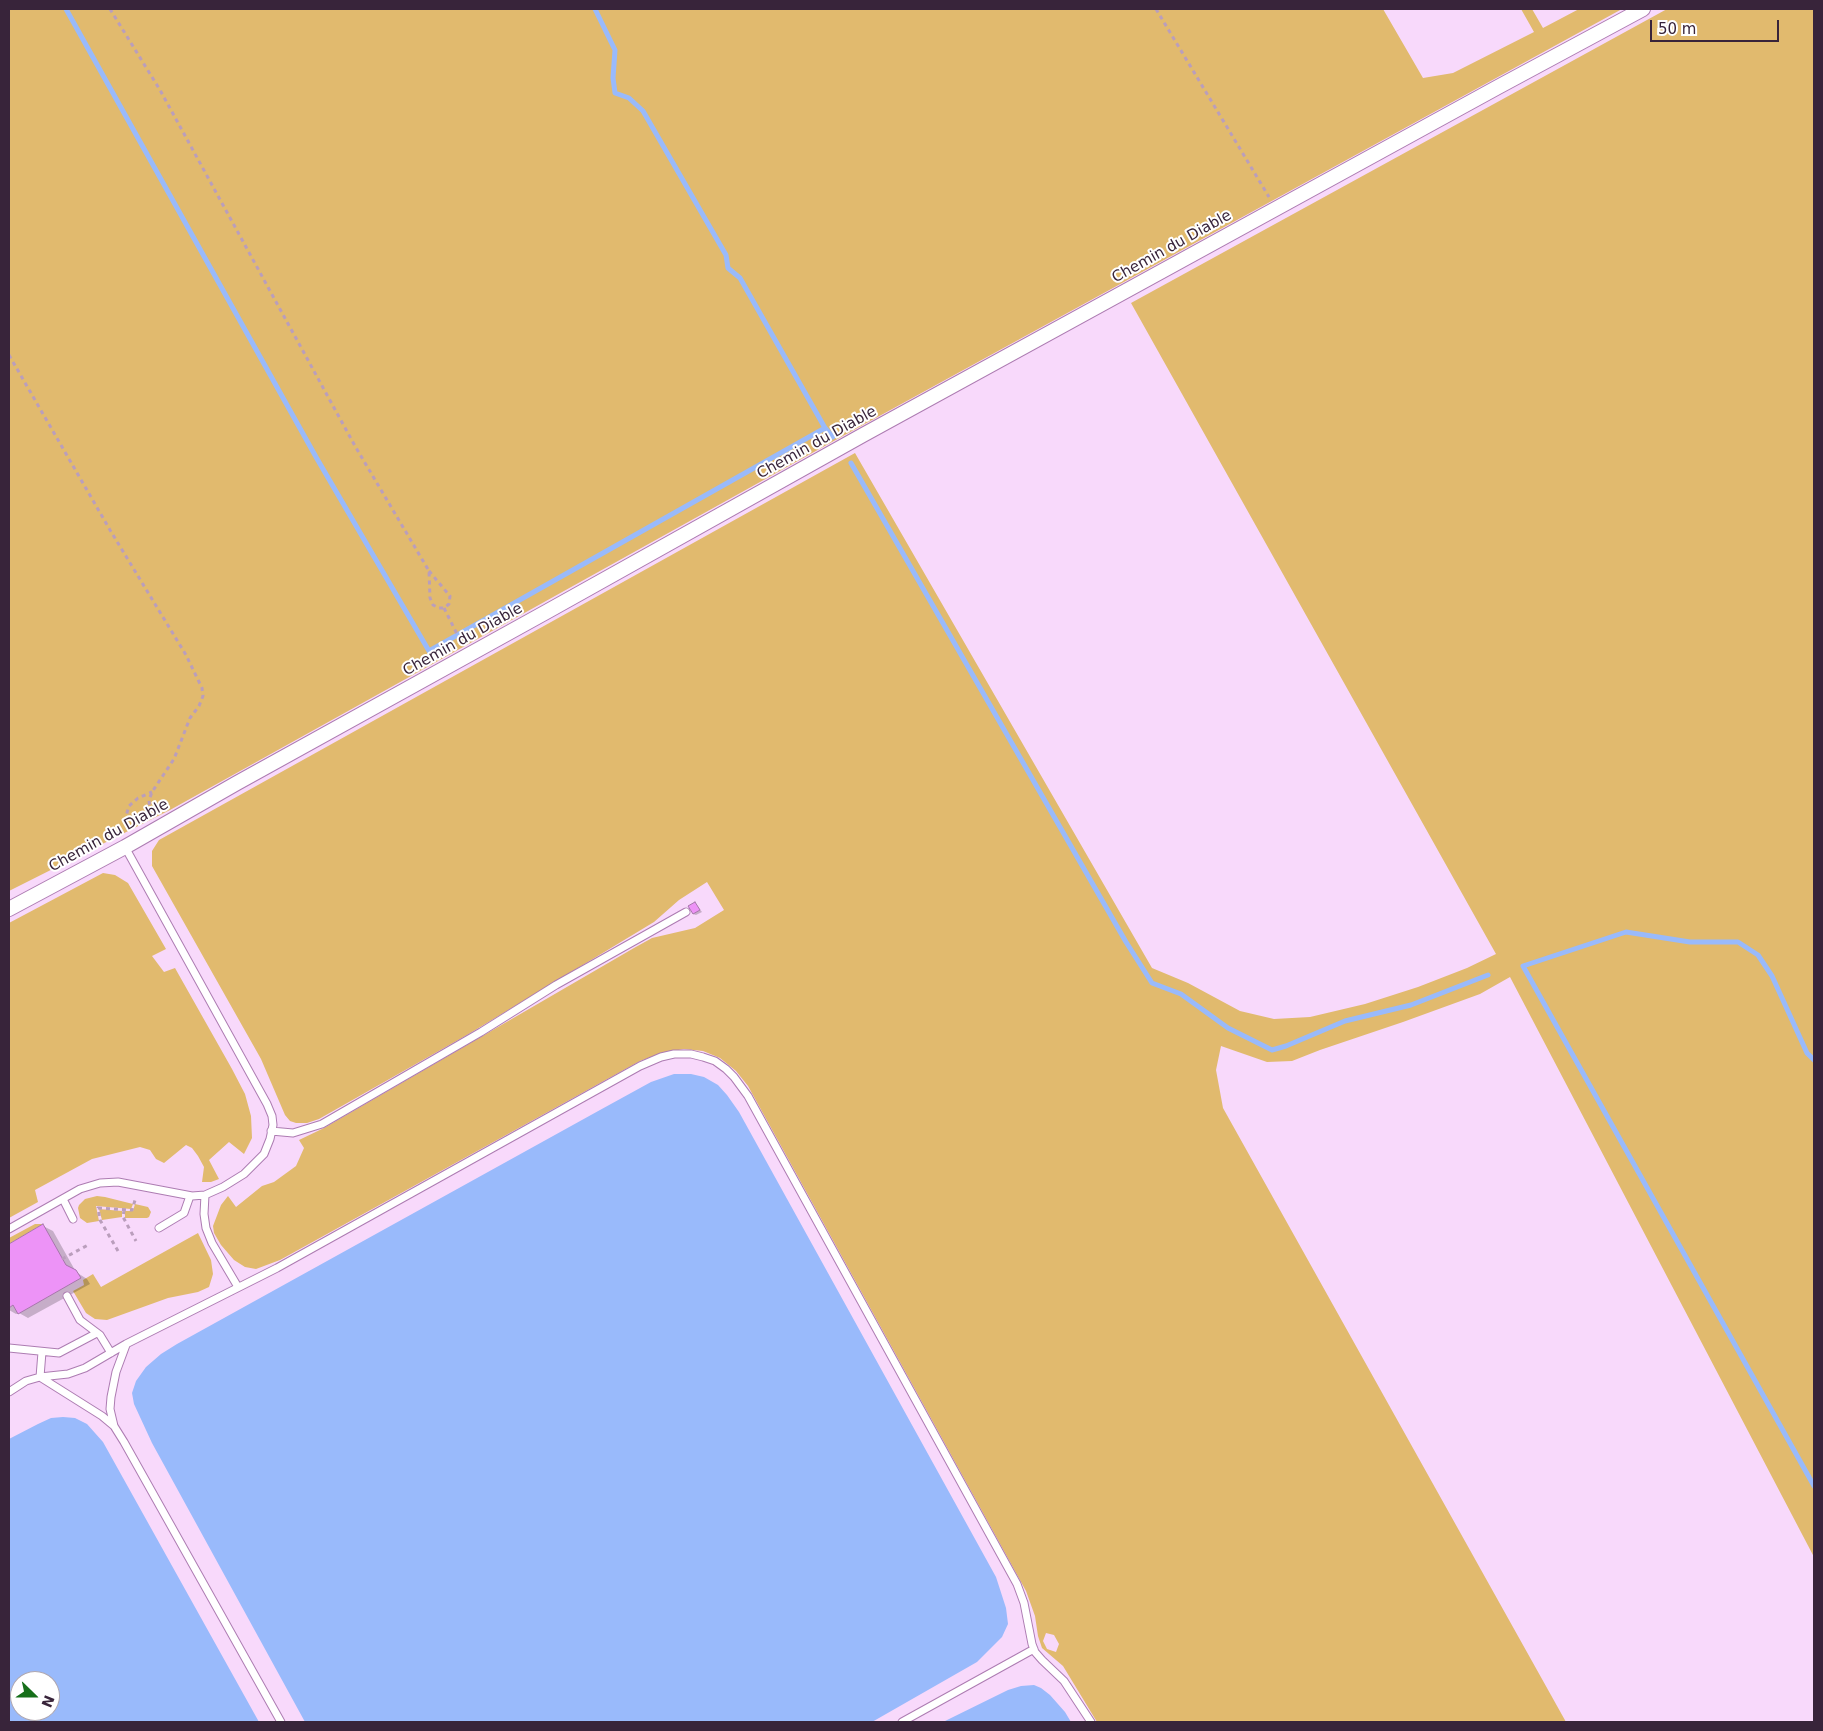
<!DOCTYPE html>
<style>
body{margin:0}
#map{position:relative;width:1823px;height:1731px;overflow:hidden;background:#f8d9fb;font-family:"DejaVu Sans",sans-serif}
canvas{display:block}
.frame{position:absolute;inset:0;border:10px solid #38243a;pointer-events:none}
.north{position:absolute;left:10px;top:1671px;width:50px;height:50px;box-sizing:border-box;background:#fff;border:1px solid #afa7b0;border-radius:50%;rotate:112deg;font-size:14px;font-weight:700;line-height:20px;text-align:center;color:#38243a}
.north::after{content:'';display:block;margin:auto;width:18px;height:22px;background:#166f1a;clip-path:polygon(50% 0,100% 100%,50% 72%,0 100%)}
.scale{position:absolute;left:1650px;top:20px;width:129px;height:22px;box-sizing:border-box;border:2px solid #38243a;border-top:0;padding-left:6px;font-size:15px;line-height:18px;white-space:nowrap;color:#38243a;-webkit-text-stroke:4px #fff;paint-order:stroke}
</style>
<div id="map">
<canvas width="1823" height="1731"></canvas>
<div class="frame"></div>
<div class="north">N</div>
<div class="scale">50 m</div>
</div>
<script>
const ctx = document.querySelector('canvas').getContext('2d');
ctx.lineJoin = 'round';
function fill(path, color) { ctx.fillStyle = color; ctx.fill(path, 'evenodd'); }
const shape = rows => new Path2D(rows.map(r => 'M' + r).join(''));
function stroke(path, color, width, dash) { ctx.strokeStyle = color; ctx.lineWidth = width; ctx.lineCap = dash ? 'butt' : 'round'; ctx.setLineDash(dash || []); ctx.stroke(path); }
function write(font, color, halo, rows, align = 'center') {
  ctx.font = font + ' "DejaVu Sans",sans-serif'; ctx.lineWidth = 4; ctx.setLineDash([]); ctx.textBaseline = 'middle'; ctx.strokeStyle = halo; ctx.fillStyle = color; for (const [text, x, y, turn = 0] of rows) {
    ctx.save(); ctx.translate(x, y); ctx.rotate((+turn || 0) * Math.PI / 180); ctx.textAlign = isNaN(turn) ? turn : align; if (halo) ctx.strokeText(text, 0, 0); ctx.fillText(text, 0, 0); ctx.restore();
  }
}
fill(shape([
 [9,9,1383,9,1423,78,1453,73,1534,32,1521,9,1532,9,1543,28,1579,9,1622,9,832,442,170,810,9,891],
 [1667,9,1814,9,1814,1557,1510,977,1480,994,1403,1022,1320,1050,1292,1061,1267,1062,1221,1046,1216,1070,1223,1108,1566,1722,1097,1722,1063,1666,1042,1648,1038,1636,1035,1616,1026,1591,748,1086,736,1071,720,1058,703,1051,684,1049,662,1053,640,1061,280,1260,256,1269,245,1267,234,1260,221,1245,214,1233,213,1226,221,1205,228,1196,236,1207,262,1186,274,1182,296,1166,304,1148,299,1140,324,1128,634,948,652,938,695,928,724,910,707,882,679,900,654,922,467,1035,319,1119,307,1123,296,1123,290,1121,285,1115,261,1059,152,866,152,851,159,840,855,453,1152,968,1188,983,1240,1011,1274,1019,1310,1017,1365,1004,1418,987,1467,968,1496,954,1131,303],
 [1046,1633,1054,1635,1059,1644,1056,1652,1047,1649,1043,1641],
 [103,873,115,875,128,883,166,949,152,956,164,972,175,968,232,1069,245,1094,251,1116,252,1138,244,1154,229,1142,209,1160,219,1179,211,1182,202,1182,204,1167,198,1156,192,1148,186,1145,164,1163,156,1159,150,1150,140,1147,92,1159,35,1190,38,1202,9,1218,9,923],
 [97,1196,105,1197,133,1204,131,1209,96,1206,99,1221,87,1223,80,1218,78,1208,79,1205,85,1199],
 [135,1204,148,1207,151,1212,149,1217,147,1218,125,1218,125,1211,133,1211],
 [99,1209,122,1211,122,1217,102,1220],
 [35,1224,43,1224,9,1244,9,1238],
 [198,1233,211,1260,213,1274,209,1287,198,1292,168,1298,107,1320,95,1319,86,1313,73,1291,84,1285,83,1280,93,1274,101,1287]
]), '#e1ba6e');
fill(shape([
 [674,1074,691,1074,704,1077,718,1085,727,1095,739,1112,996,1577,1006,1608,1008,1624,1002,1637,977,1662,872,1722,305,1722,152,1443,134,1404,132,1393,136,1381,146,1367,161,1354,177,1344,600,1110,651,1082],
 [63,1417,75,1418,87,1424,103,1442,259,1722,9,1722,9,1439,38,1424,51,1418],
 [20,1681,50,1681,50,1711,20,1711],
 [1034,1685,1041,1688,1050,1695,1065,1712,1071,1722,943,1722,1008,1690,1021,1686]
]), '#99bafb');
fill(shape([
 [695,903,702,912,696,915,693,914],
 [43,1226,53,1231,76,1272,87,1279,90,1284,28,1318,19,1313,16,1314,9,1310,9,1245]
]), '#0003');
stroke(shape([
 [66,9,316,457,429,651,825,428],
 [595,9,615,50,613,78,615,93,629,98,643,111,726,255,728,268,740,278,825,428,833,437],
 [851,463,1126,942,1152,983,1181,994,1228,1028,1272,1050,1286,1046,1345,1021,1411,1005,1488,975],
 [1814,1060,1807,1053,1772,976,1758,955,1738,942,1690,942,1626,932,1523,966,1814,1486]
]), '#99bafb', 5);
const building = shape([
 [695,902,700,910,693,914,688,906,695,902],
 [43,1224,66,1265,76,1270,81,1278,18,1314,13,1305,9,1308,9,1244,43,1224]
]);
fill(building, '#ed93f7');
stroke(building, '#a675ab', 1);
const service = shape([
 [271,1131,293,1133,322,1124,481,1032,556,985,686,912],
 [205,1195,204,1214,206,1228,212,1243,238,1287],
 [63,1199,73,1219],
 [159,1228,184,1213,190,1196],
 [9,1229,80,1189,100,1183,118,1182,192,1196,205,1195,223,1187,244,1174,264,1154,270,1139,273,1125,272,1116,267,1104,125,847],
 [67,1296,80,1320,100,1335,111,1353],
 [9,1348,59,1353,97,1333],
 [42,1352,40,1377,102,1416,114,1426,124,1442,281,1722],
 [9,1392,26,1381,40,1377,68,1374,85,1368,126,1344,277,1268,640,1066,661,1057,674,1054,691,1054,703,1057,715,1061,726,1069,734,1077,748,1096,1017,1584,1024,1603,1032,1644,1035,1652,1042,1660,1064,1681,1091,1722],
 [114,1426,110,1409,111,1397,116,1372,126,1345],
 [902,1722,1034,1649]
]);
const minor = shape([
 [9,909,125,847,237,783,548,611,863,435,1498,87,1643,9]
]);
stroke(service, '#ad7cb2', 9);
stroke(minor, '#ad7cb2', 16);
stroke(shape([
 [110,9,160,90,355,446,429,571],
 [1156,9,1269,197],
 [9,355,110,530,186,655,202,688,203,696,199,706,190,718,174,759,152,792,149,800,150,812,153,816],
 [429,571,450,596,449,604,444,608,439,608,433,605,430,598,429,571],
 [444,608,462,644],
 [129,829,126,816,129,806,138,798,152,792],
 [124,1210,123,1217,136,1241],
 [118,1251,100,1220,98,1208,132,1210,136,1197],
 [62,1259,88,1245]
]), '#ba9ebc', 3, [4, 4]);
stroke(service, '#fff', 7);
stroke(minor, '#fff', 14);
write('15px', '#38243a', '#fff', [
 ["Chemin du Diable",1172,247,-29],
 ["Chemin du Diable",817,443,-29],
 ["Chemin du Diable",463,640,-29],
 ["Chemin du Diable",109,836,-29]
]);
</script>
